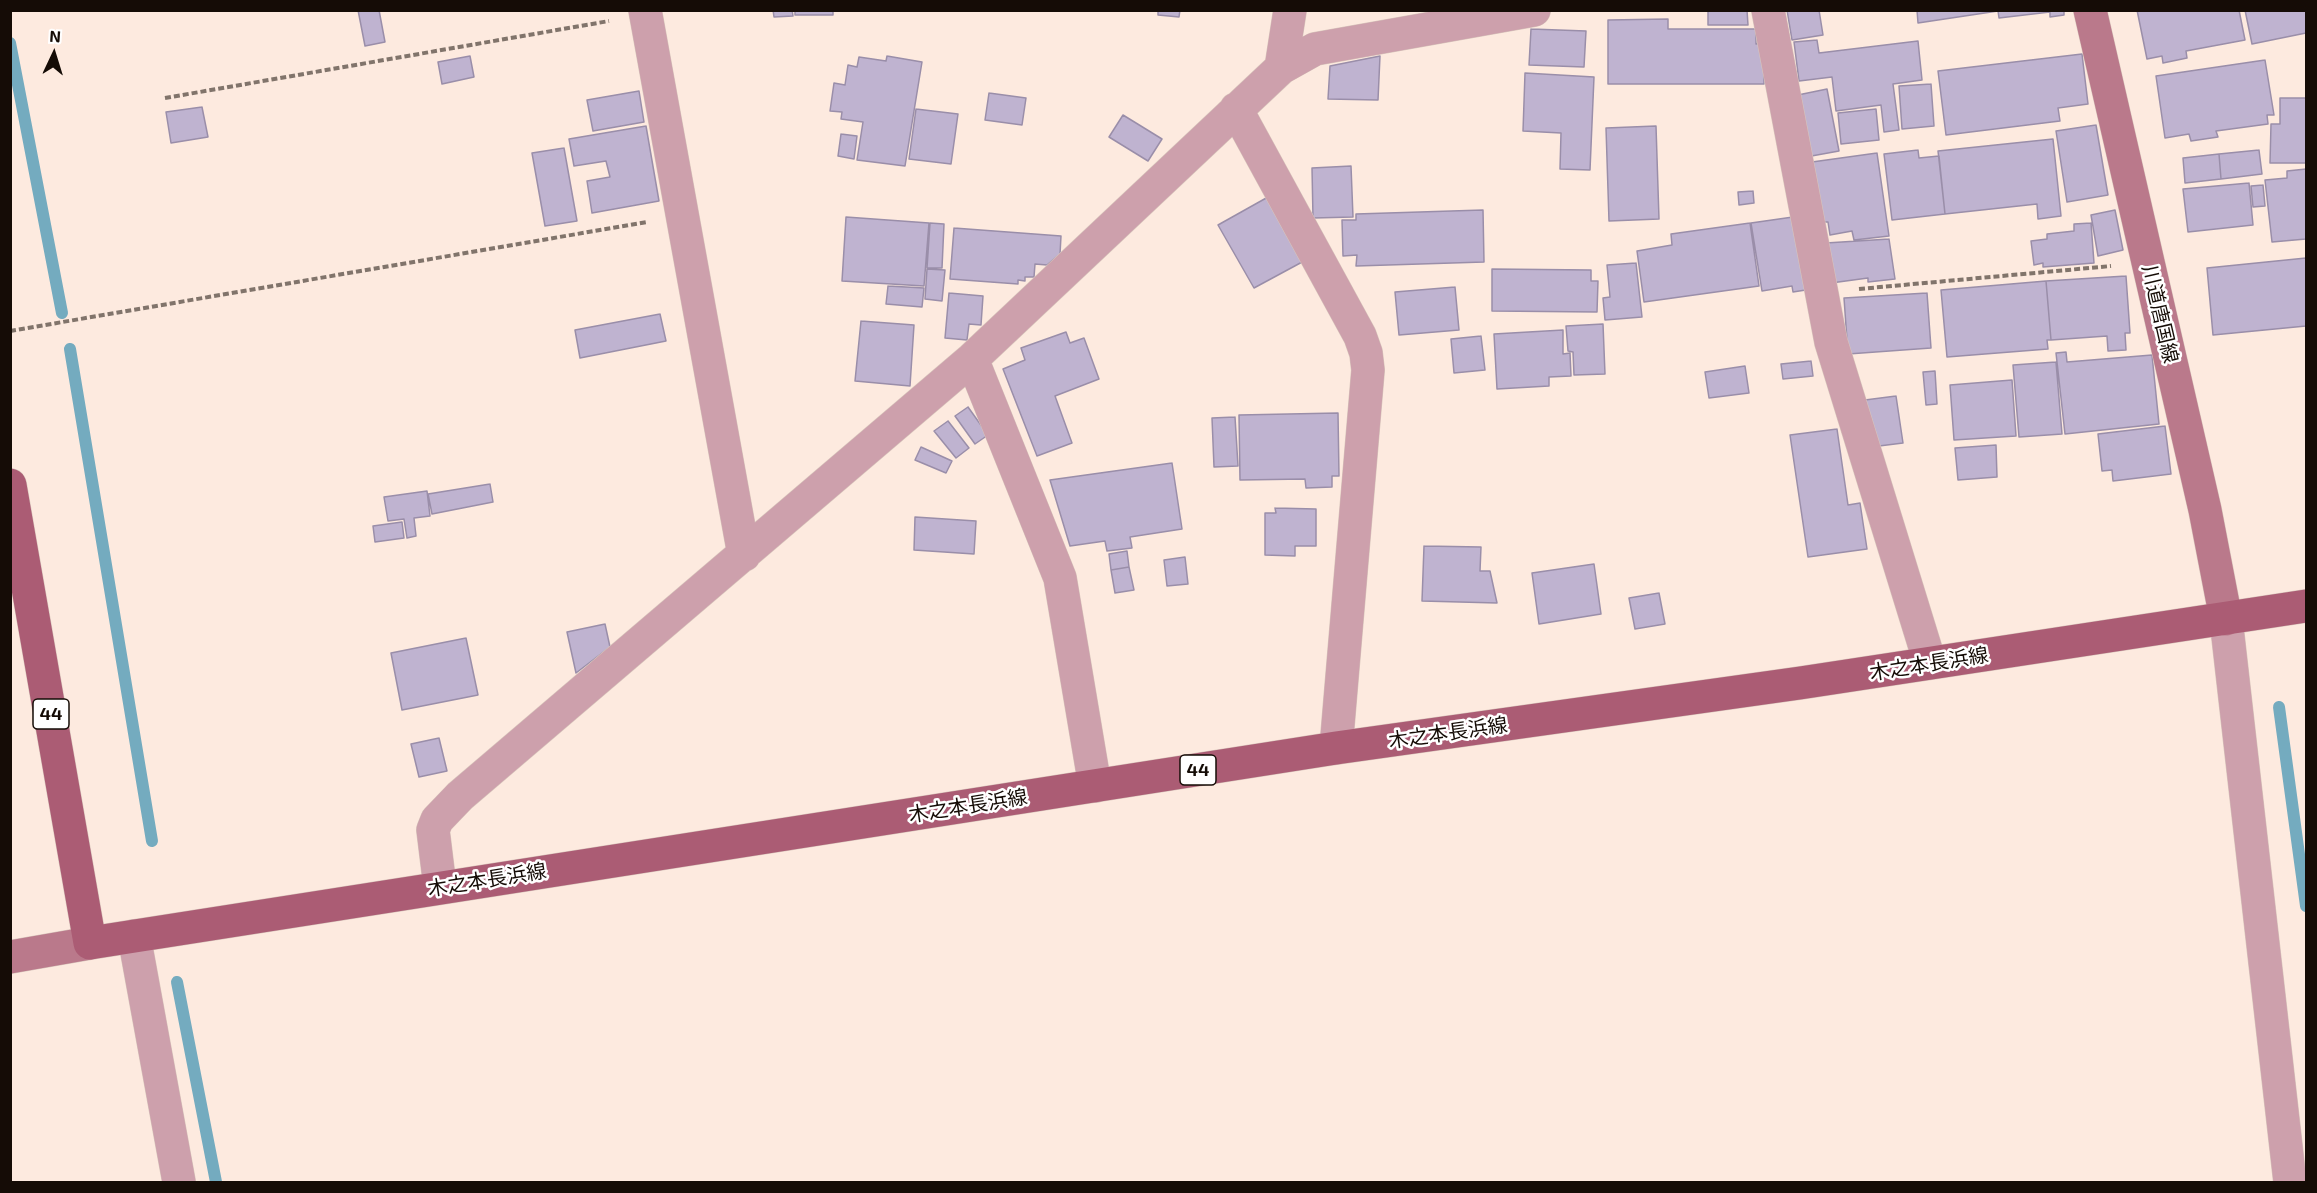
<!DOCTYPE html>
<meta charset="utf-8">
<style>
body{margin:0}
#map{position:relative;width:2317px;height:1193px;overflow:hidden;background:#fdeadf;font-family:"Exo 2",sans-serif}
canvas{display:block}
.frame{position:absolute;inset:0;border:12px solid #150c06;pointer-events:none}
.north{position:absolute;left:24px;top:24px;width:60px;height:60px;-webkit-text-stroke:4px #fff;paint-order:stroke;rotate:4deg;font-size:16px;font-weight:700;line-height:24px;text-align:center;color:#150c06}
.north::after{content:'';display:block;margin:auto;width:21px;height:27px;background:#150c06;clip-path:polygon(50% 0,100% 100%,50% 72%,0 100%)}
</style>
<div id="map">
<canvas width="2317" height="1193"></canvas>
<div class="frame"></div>
<div class="north">N</div>
</div>
<script>
const ctx = document.querySelector('canvas').getContext('2d');
ctx.lineJoin = 'round';
const shape = rows => new Path2D(rows.map(r => 'M' + r).join(''));
function stroke(path, color, width, dash) { ctx.strokeStyle = color; ctx.lineWidth = width; ctx.lineCap = dash ? 'butt' : 'round'; ctx.setLineDash(dash || []); ctx.stroke(path); }
function fill(path, color) { ctx.fillStyle = color; ctx.fill(path, 'evenodd'); }
function write(font, color, halo, rows, align = 'center') {
  ctx.font = font + ' "Exo 2","Noto Sans JP",sans-serif'; ctx.lineWidth = 5; ctx.setLineDash([]); ctx.textBaseline = 'middle'; ctx.strokeStyle = halo; ctx.fillStyle = color; for (const [text, x, y, turn = 0] of rows) {
    ctx.save(); ctx.translate(x, y); ctx.rotate((+turn || 0) * Math.PI / 180); ctx.textAlign = isNaN(turn) ? turn : align; if (halo) ctx.strokeText(text, 0, 0); ctx.fillText(text, 0, 0); ctx.restore();
  }
}
stroke(shape([
 [10,43,62,313],
 [70,349,152,841],
 [2279,707,2306,906],
 [177,982,216,1182]
]), '#74abbf', 12);
const building = shape([
 [358,10,379,10,385,42,365,46,358,10],
 [773,10,792,10,793,16,774,17,773,10],
 [795,10,833,10,833,15,795,15,795,10],
 [1158,10,1180,10,1179,17,1158,15,1158,10],
 [1708,10,1747,10,1748,25,1708,25,1708,10],
 [1787,10,1819,10,1823,35,1792,40,1787,10],
 [1917,10,2064,10,2064,15,2050,17,2050,12,1999,18,1998,11,1918,23,1917,10],
 [2137,10,2239,10,2245,40,2186,51,2187,58,2163,63,2162,56,2147,59,2137,10],
 [2245,10,2306,10,2306,33,2252,44,2245,10],
 [1668,19,1668,29,1756,29,1756,44,1764,43,1764,84,1608,84,1608,20,1668,19],
 [1531,29,1586,31,1584,67,1529,65,1531,29],
 [1817,40,1819,53,1918,41,1922,80,1893,84,1899,130,1884,132,1881,105,1836,111,1832,77,1799,81,1794,42,1817,40],
 [2082,54,2088,104,2058,108,2060,121,1946,135,1938,71,2082,54],
 [470,56,474,77,442,84,438,62,470,56],
 [887,56,922,62,905,166,857,160,863,122,841,119,842,112,830,111,834,83,845,85,848,65,857,67,859,57,886,61,887,56],
 [1380,56,1378,100,1328,99,1330,66,1380,56],
 [2265,60,2274,115,2267,115,2268,124,2216,131,2218,137,2191,141,2189,134,2165,138,2156,76,2265,60],
 [1525,73,1594,77,1590,170,1560,169,1561,133,1523,131,1525,73],
 [1931,84,1934,126,1902,129,1899,86,1931,84],
 [1827,89,1839,151,1806,157,1793,96,1827,89],
 [639,91,644,122,593,131,587,100,639,91],
 [989,93,1026,98,1022,125,985,120,989,93],
 [2280,98,2306,98,2306,163,2270,163,2271,124,2280,124,2280,98],
 [202,107,208,137,171,143,166,112,202,107],
 [916,109,958,114,951,164,909,159,916,109],
 [1876,109,1879,140,1841,144,1838,113,1876,109],
 [1123,115,1162,139,1148,161,1109,137,1123,115],
 [2096,125,2108,195,2067,202,2056,131,2096,125],
 [646,126,659,201,592,213,587,181,610,177,606,161,574,166,569,139,646,126],
 [1656,126,1659,219,1609,221,1606,128,1656,126],
 [841,134,857,136,854,159,838,156,841,134],
 [2053,139,2061,216,2038,219,2037,204,1945,214,1938,151,2053,139],
 [564,148,577,221,545,226,532,153,564,148],
 [1918,150,1919,158,1939,156,1945,214,1892,220,1884,154,1918,150],
 [2259,150,2262,174,2221,179,2219,154,2259,150],
 [1877,153,1889,236,1854,240,1852,231,1830,235,1828,222,1821,222,1812,162,1877,153],
 [2219,154,2221,179,2185,183,2183,158,2219,154],
 [1351,166,1353,217,1313,218,1312,168,1351,166],
 [2306,169,2306,239,2272,242,2265,180,2287,178,2287,171,2306,169],
 [2249,183,2253,225,2188,232,2183,189,2249,183],
 [2263,185,2265,206,2253,207,2251,186,2263,185],
 [1753,191,1754,203,1739,205,1738,192,1753,191],
 [1268,197,1304,261,1254,288,1218,225,1268,197],
 [1483,210,1484,262,1356,266,1357,255,1343,256,1342,220,1356,220,1356,214,1483,210],
 [2115,210,2123,250,2098,256,2091,215,2115,210],
 [1800,216,1812,289,1793,292,1792,286,1762,291,1751,223,1800,216],
 [846,217,929,223,924,286,842,281,846,217],
 [930,223,944,224,942,268,927,268,930,223],
 [1750,223,1759,286,1644,302,1637,251,1672,245,1671,234,1750,223],
 [2091,223,2094,263,2043,267,2043,263,2034,265,2031,241,2047,239,2047,234,2074,231,2074,224,2091,223],
 [954,228,1061,236,1060,254,1047,265,1035,264,1034,277,1025,277,1025,281,1018,280,1018,284,950,279,954,228],
 [1889,239,1895,279,1868,282,1868,278,1831,283,1826,243,1889,239],
 [2306,258,2306,326,2213,335,2207,268,2306,258],
 [1636,263,1642,317,1605,320,1603,298,1610,297,1607,265,1636,263],
 [927,269,945,270,942,301,925,299,927,269],
 [1492,269,1591,270,1591,281,1598,281,1597,312,1492,311,1492,269],
 [2126,276,2130,333,2125,333,2126,350,2108,351,2107,336,2051,340,2046,281,2126,276],
 [2046,281,2051,340,2047,340,2048,349,1947,357,1941,290,2046,281],
 [888,286,924,288,922,307,886,304,888,286],
 [1455,287,1459,330,1399,335,1395,292,1455,287],
 [949,293,983,296,981,325,969,324,967,340,945,338,949,293],
 [1927,293,1931,348,1848,354,1844,298,1927,293],
 [660,314,666,341,580,358,575,330,660,314],
 [861,321,914,325,910,386,855,381,861,321],
 [1603,324,1605,374,1574,375,1573,352,1568,351,1566,326,1603,324],
 [1563,330,1563,354,1570,353,1571,376,1549,377,1549,386,1497,389,1494,334,1563,330],
 [1066,332,1070,343,1084,338,1099,379,1055,396,1072,443,1037,456,1003,369,1025,360,1021,348,1066,332],
 [1481,336,1485,370,1454,373,1451,339,1481,336],
 [2066,352,2067,362,2152,355,2159,424,2065,434,2056,353,2066,352],
 [1811,361,1813,376,1783,379,1781,364,1811,361],
 [2056,362,2062,434,2019,437,2013,365,2056,362],
 [1745,366,1749,393,1709,398,1705,372,1745,366],
 [1935,371,1937,404,1926,405,1923,372,1935,371],
 [2012,380,2016,436,1954,440,1950,385,2012,380],
 [1896,396,1903,443,1871,447,1865,400,1896,396],
 [968,407,988,435,975,444,955,416,968,407],
 [1338,413,1339,476,1332,476,1332,487,1306,488,1305,479,1240,480,1239,415,1338,413],
 [1235,417,1238,466,1214,467,1212,418,1235,417],
 [948,421,969,448,956,458,934,431,948,421],
 [2165,426,2171,474,2113,481,2112,470,2102,471,2098,434,2165,426],
 [1837,429,1848,505,1860,503,1867,549,1808,557,1790,435,1837,429],
 [1996,445,1997,477,1958,480,1955,448,1996,445],
 [921,447,952,461,946,473,915,460,921,447],
 [1172,463,1182,529,1130,537,1132,548,1107,551,1105,541,1070,546,1050,480,1172,463],
 [490,484,493,502,432,514,428,494,490,484],
 [427,491,430,516,414,518,416,536,407,538,404,519,388,521,384,497,427,491],
 [1275,508,1316,509,1316,546,1295,546,1295,556,1265,555,1265,513,1276,513,1275,508],
 [915,517,976,521,974,554,914,550,915,517],
 [402,522,404,538,375,542,373,526,402,522],
 [1424,546,1481,547,1480,571,1490,571,1497,603,1422,601,1424,546],
 [1127,551,1129,567,1111,570,1109,554,1127,551],
 [1185,557,1188,584,1167,586,1164,560,1185,557],
 [1594,564,1601,614,1539,624,1532,573,1594,564],
 [1129,567,1134,590,1115,593,1111,570,1129,567],
 [1659,593,1665,624,1635,629,1629,598,1659,593],
 [605,624,610,647,576,673,567,632,605,624],
 [466,638,478,695,402,710,391,653,466,638],
 [439,738,447,771,419,777,411,744,439,738]
]);
fill(building, '#bfb3d0');
stroke(building, '#9a8ea9', 1.5);
const minor = shape([
 [645,10,744,555],
 [1768,10,1831,342,1930,663],
 [1281,68,1290,10],
 [1236,109,1360,336,1366,353,1368,370,1336,748],
 [972,359,1060,578,1095,786],
 [440,887,433,830,437,820,460,796,972,359,1281,68,1315,49,1534,10],
 [134,936,179,1182]
]);
const tertiary = shape([
 [2226,619,2290,1182]
]);
const secondary = shape([
 [2090,10,2205,510,2226,619],
 [10,957,90,943]
]);
const primary = shape([
 [10,485,90,943,1336,748,1800,683,2306,606]
]);
stroke(minor, '#d8c6bc', 34);
stroke(tertiary, '#d8c6bc', 34);
stroke(secondary, '#d8c6bc', 34);
stroke(primary, '#d8c6bc', 34);
stroke(shape([
 [165,98,609,21],
 [1859,289,2111,266],
 [10,331,647,222]
]), '#81746b', 4, [6, 3]);
stroke(minor, '#cda0ac', 33);
stroke(tertiary, '#cda0ac', 33);
stroke(secondary, '#ba798b', 33);
stroke(primary, '#ab5c74', 33);
for (const [x, y, w] of [
 [51,714,36],
 [1198,770,36]
]) { const box = new Path2D(); box.roundRect(x - w / 2, y - 15, w, 30, 4.5); ctx.fillStyle = '#fff'; ctx.fill(box); stroke(box, '#150c06', 1.5); }
write('bold 18px', '#150c06', null, [
 ["44",51,714],
 ["44",1198,770]
]);
write('20px', '#150c06', '#fff', [
 ["川道唐国線",2160,314,77],
 ["木之本長浜線",1929,664,-9],
 ["木之本長浜線",1448,733,-8],
 ["木之本長浜線",968,806,-9],
 ["木之本長浜線",487,880,-9]
]);
</script>
